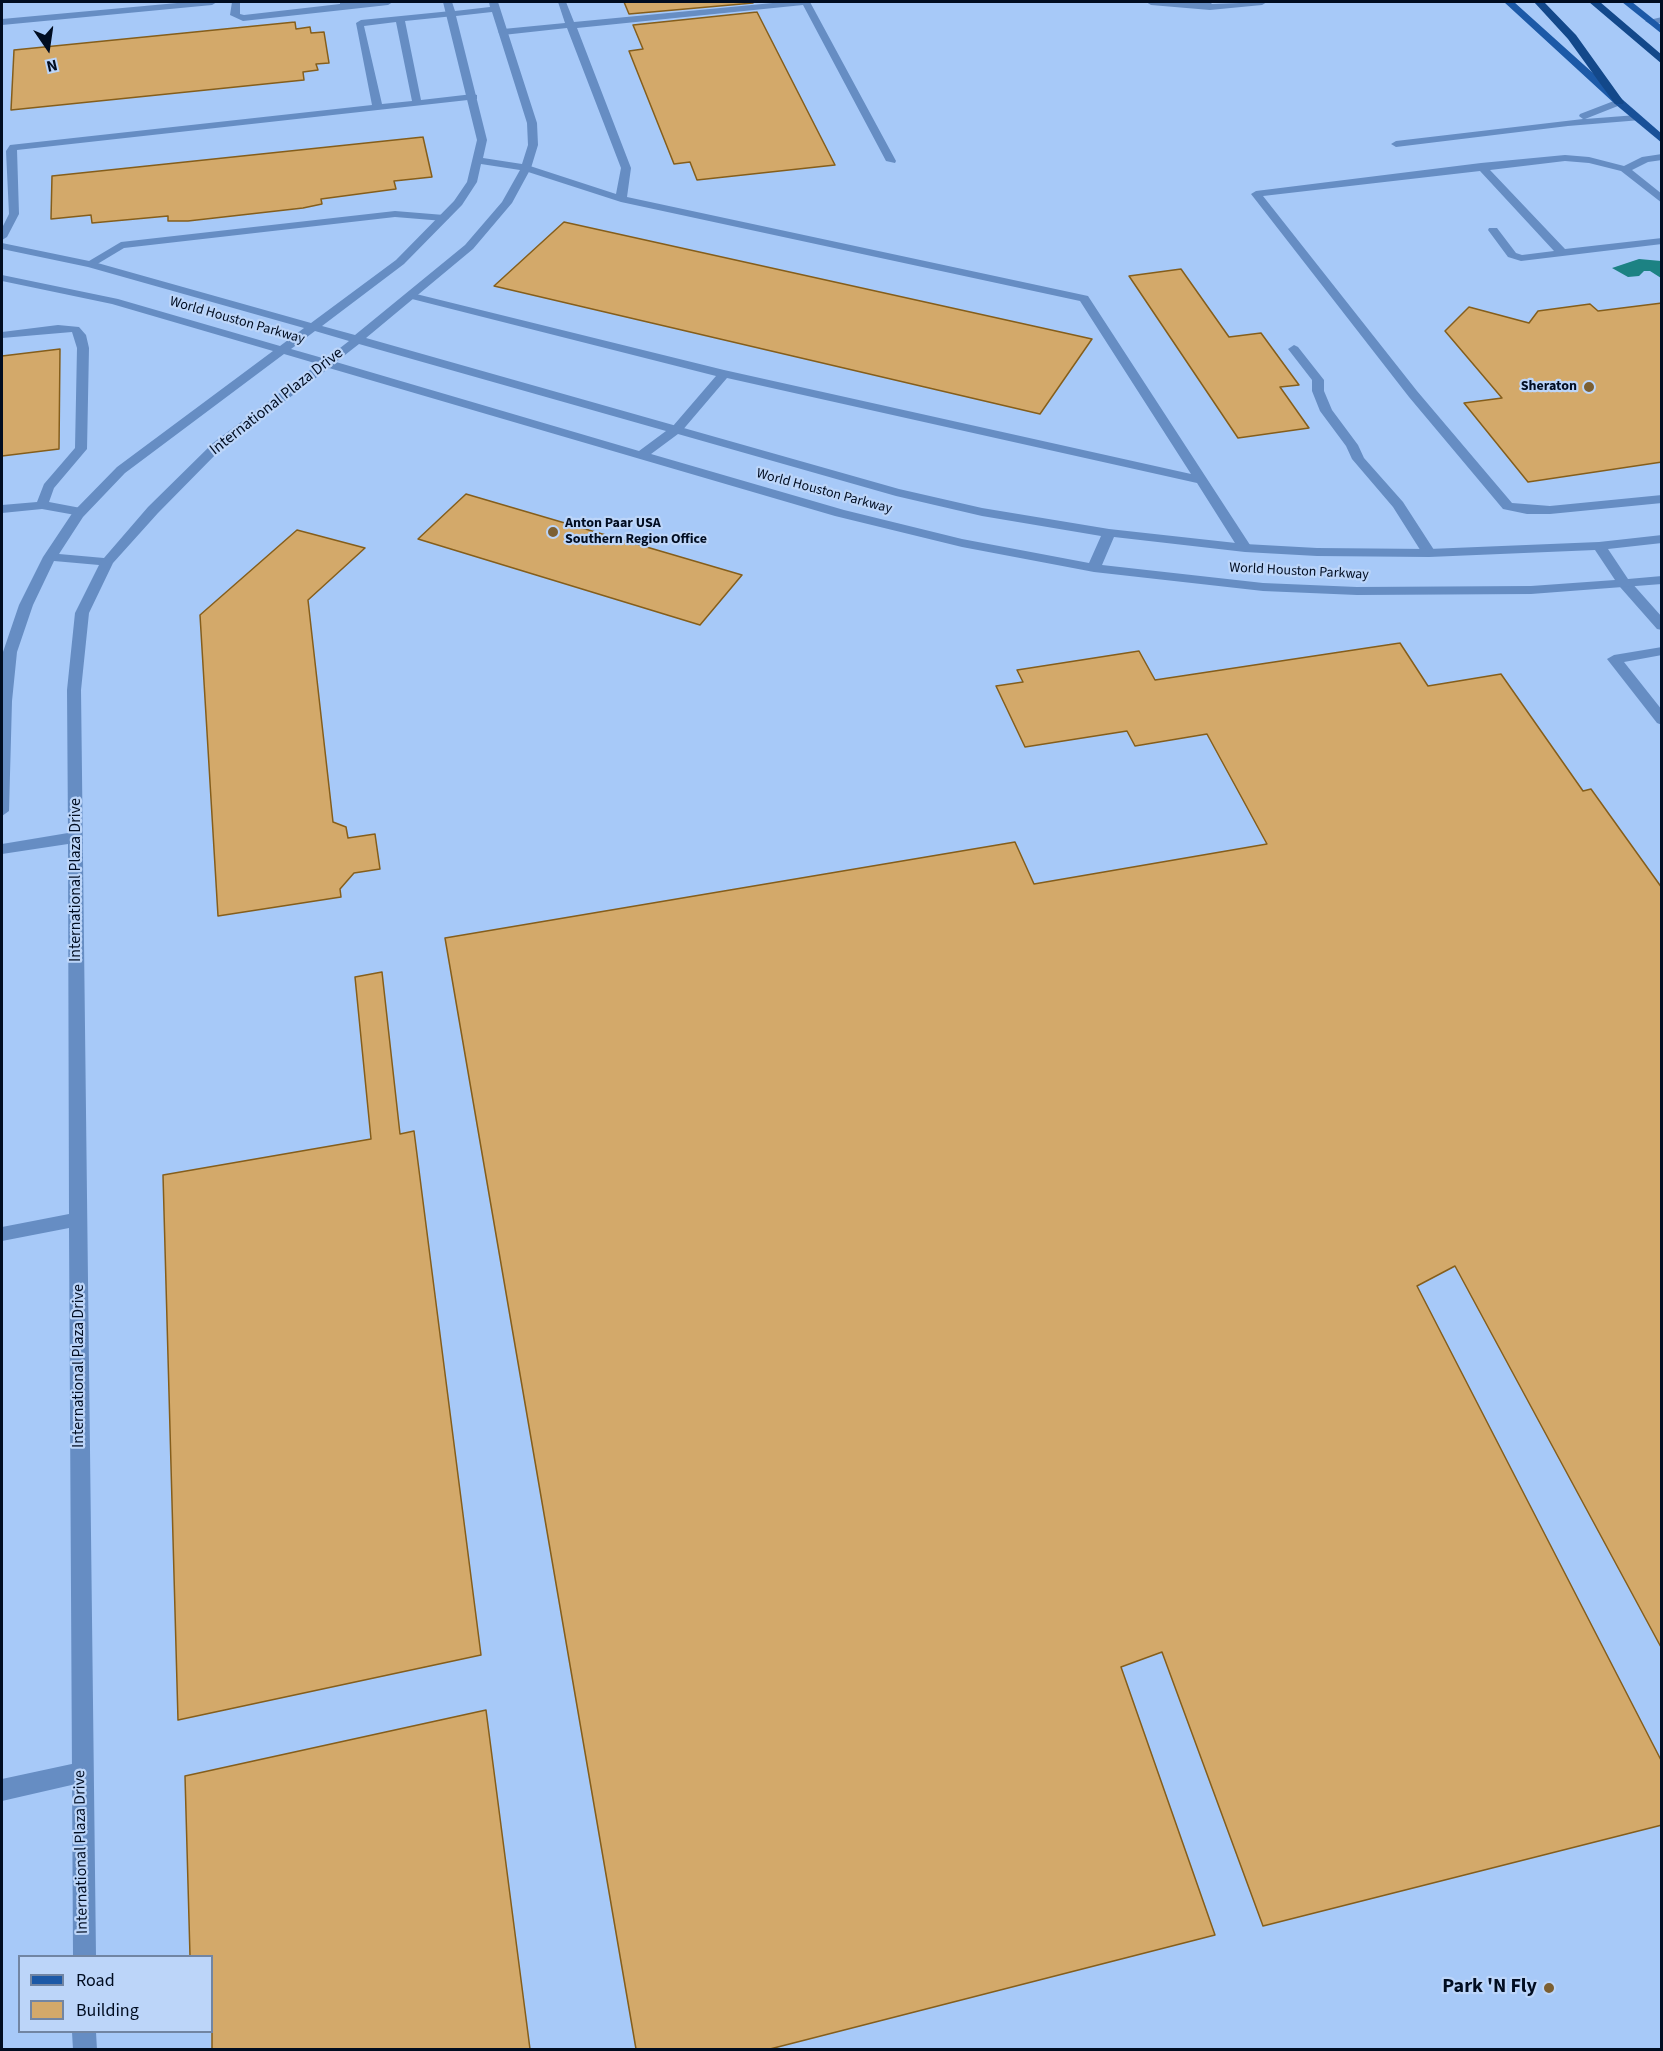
<!DOCTYPE html>
<style>
body{margin:0}
#map{position:relative;width:1663px;height:2051px;overflow:hidden;background:#a7c9f8;font-family:"Source Sans 3",sans-serif}
canvas{display:block}
.frame{position:absolute;inset:0;border:3px solid #010d21;pointer-events:none}
.legend{position:absolute;left:18px;top:1955px;width:195px;height:78px;box-sizing:border-box;background:#bcd5f9;border:2px solid #7185a3;margin:0;padding:8px 10px;list-style:none;font-size:18px;color:#010d21}
.legend li{display:flex;align-items:center;gap:12px;height:30px}
.legend b{width:30px;border:2px solid #7185a3}
.north{position:absolute;left:18px;top:18px;width:60px;height:60px;-webkit-text-stroke:4px #bcd5f9;paint-order:stroke;rotate:167deg;font-size:16px;font-weight:700;line-height:24px;text-align:center;color:#010d21}
.north::after{content:'';display:block;margin:auto;width:21px;height:27px;background:#010d21;clip-path:polygon(50% 0,100% 100%,50% 72%,0 100%)}
</style>
<div id="map">
<canvas width="1663" height="2051"></canvas>
<div class="frame"></div>
<ul class="legend">
<li><b style="height:8px;background:#1c59a7"></b>Road</li>
<li><b style="height:16px;background:#d3a96a"></b>Building</li>
</ul>
<div class="north">N</div>
</div>
<script>
const ctx = document.querySelector('canvas').getContext('2d');
ctx.lineJoin = 'round';
function fill(path, color) { ctx.fillStyle = color; ctx.fill(path, 'evenodd'); }
const shape = rows => new Path2D(rows.map(r => 'M' + r).join(''));
function stroke(path, color, width, dash) { ctx.strokeStyle = color; ctx.lineWidth = width; ctx.lineCap = dash ? 'butt' : 'round'; ctx.setLineDash(dash || []); ctx.stroke(path); }
function write(font, color, halo, rows, align = 'center') {
  ctx.font = font + ' "Source Sans 3",sans-serif'; ctx.lineWidth = 4.5; ctx.setLineDash([]); ctx.textBaseline = 'middle'; ctx.strokeStyle = halo; ctx.fillStyle = color; for (const [text, x, y, turn = 0] of rows) {
    ctx.save(); ctx.translate(x, y); ctx.rotate((+turn || 0) * Math.PI / 180); ctx.textAlign = isNaN(turn) ? turn : align; if (halo) ctx.strokeText(text, 0, 0); ctx.fillText(text, 0, 0); ctx.restore();
  }
}
fill(shape([
 [1639,259,1661,261,1661,278,1650,271,1644,271,1639,276,1628,277,1612,268]
]), '#1c8283');
const building = shape([
 [624,2,752,2,753,3,629,14,624,2],
 [757,12,835,165,697,180,690,162,674,164,629,51,643,49,633,25,757,12],
 [295,22,296,29,310,27,311,33,324,32,329,63,316,64,318,70,303,72,304,80,11,110,14,50,295,22],
 [423,137,432,177,394,181,396,189,321,199,322,204,303,208,188,221,168,221,168,216,92,223,91,215,51,219,52,176,423,137],
 [564,222,1092,339,1040,414,494,286,564,222],
 [1181,269,1229,337,1261,333,1299,385,1280,387,1309,428,1238,438,1129,276,1181,269],
 [1662,303,1662,462,1528,482,1464,403,1502,398,1445,331,1469,307,1529,323,1538,311,1590,304,1598,311,1662,303],
 [60,349,59,449,2,456,2,356,60,349],
 [466,494,742,575,700,625,418,539,466,494],
 [297,530,365,548,308,600,333,822,346,827,348,838,375,834,380,869,354,873,340,889,341,897,218,916,200,615,297,530],
 [1400,643,1428,686,1501,674,1583,791,1591,789,1662,888,1662,1649,1455,1266,1417,1286,1662,1762,1662,1825,1263,1926,1162,1652,1121,1667,1215,1935,770,2049,636,2049,445,938,1015,842,1034,884,1267,844,1207,734,1135,746,1127,731,1025,747,996,686,1023,682,1017,670,1139,651,1155,680,1400,643],
 [382,972,400,1134,414,1131,481,1655,178,1720,163,1175,371,1139,355,977,382,972],
 [486,1710,530,2049,212,2049,212,1956,190,1956,185,1776,486,1710]
]);
fill(building, '#d3a96a');
stroke(building, '#855e1b', 1.5);
fill(shape([
 [188,2,217,2,212,5,2,25,2,19,188,2],
 [232,2,240,2,240,14,244,15,340,4,340,2,393,2,388,5,243,21,230,15,232,2],
 [558,2,566,2,574,22,783,2,810,2,896,161,895,163,886,161,803,5,577,28,631,168,627,197,1088,296,1252,548,1250,551,1240,551,1197,483,727,378,681,432,673,432,673,426,716,376,408,298,406,296,412,293,724,370,1191,474,1080,301,621,202,522,170,522,166,530,166,616,194,621,168,567,28,503,35,498,32,503,29,565,23,558,2],
 [1146,2,1210,2,1212,4,1267,2,1262,5,1210,10,1151,5,1146,2],
 [451,11,456,14,454,16,405,21,421,100,473,94,477,95,477,99,17,150,19,214,7,237,2,240,2,228,9,214,6,151,10,145,372,105,356,23,361,20,451,11],
 [396,22,412,101,382,104,364,26,396,22],
 [1662,17,1662,23,1650,24,1645,21,1662,17],
 [1619,99,1624,102,1623,104,1585,119,1637,115,1641,116,1641,120,1568,126,1396,147,1391,144,1396,141,1583,119,1579,116,1580,114,1619,99],
 [1662,154,1662,160,1648,162,1632,170,1662,194,1662,203,1621,171,1589,163,1565,161,1490,170,1565,249,1662,238,1662,244,1521,261,1508,257,1488,230,1489,228,1497,228,1516,253,1522,255,1554,251,1480,171,1263,196,1417,391,1512,503,1550,506,1662,495,1662,503,1550,514,1527,514,1503,509,1409,397,1251,194,1256,191,1481,163,1565,155,1589,157,1624,166,1642,157,1662,154],
 [395,211,444,215,449,218,444,221,395,217,124,248,94,266,84,264,121,242,395,211],
 [58,325,79,327,86,335,89,348,87,449,54,488,49,502,86,509,87,512,81,516,42,509,2,513,2,505,37,502,44,484,75,448,77,348,72,332,2,338,2,332,58,325],
 [1294,345,1298,347,1324,380,1324,391,1332,410,1358,445,1364,458,1403,502,1436,553,1434,556,1424,556,1393,507,1352,459,1346,446,1320,411,1312,391,1312,380,1288,349,1294,345],
 [1625,580,1630,581,1662,617,1662,630,1657,629,1620,587,1620,581,1625,580],
 [1662,647,1662,655,1624,662,1662,710,1662,725,1657,723,1607,659,1614,655,1662,647]
]), '#668dc3');
fill(shape([
 [81,1762,89,1765,92,1773,89,1781,2,1801,2,1779,81,1762]
]), '#668dc3');
fill(shape([
 [443,2,452,2,455,11,490,7,489,2,498,2,537,123,538,145,531,168,512,203,473,249,366,338,899,489,982,508,1109,529,1245,544,1317,548,1429,549,1599,542,1662,535,1662,543,1608,549,1628,579,1662,576,1662,584,1531,594,1357,595,1263,591,1094,572,962,547,835,516,329,368,221,449,158,513,113,563,89,613,81,690,96,1956,73,1956,69,1228,2,1241,2,1227,69,1214,68,844,2,854,2,844,68,833,67,690,75,613,99,565,54,561,33,605,17,652,12,701,9,811,2,816,3,652,19,605,43,557,73,512,117,467,273,351,112,304,2,281,2,275,118,299,280,346,304,328,88,267,2,249,2,243,94,262,311,323,396,260,454,201,467,182,477,140,443,2],
 [492,12,527,123,528,145,522,164,483,158,487,140,456,16,492,12],
 [481,164,520,170,502,202,465,245,355,335,322,326,404,264,462,205,477,182,481,164],
 [315,331,349,341,326,359,291,349,315,331],
 [359,344,666,431,639,451,336,362,359,344],
 [284,354,318,364,213,443,148,507,104,558,59,554,83,517,125,473,284,354],
 [678,434,896,496,982,516,1101,536,1089,563,962,539,844,510,651,454,678,434],
 [1114,537,1245,552,1317,556,1429,557,1595,550,1615,580,1531,586,1357,587,1263,583,1102,565,1114,537],
 [72,2032,96,2032,97,2050,73,2050,72,2032]
]), '#668dc3');
fill(shape([
 [1504,2,1514,2,1623,100,1623,104,1615,104,1504,2],
 [1622,2,1632,2,1662,26,1662,34,1622,2]
]), '#1c59a7');
fill(shape([
 [1615,100,1623,100,1662,134,1662,143,1615,104,1615,100]
]), '#185098');
fill(shape([
 [1534,2,1544,2,1576,35,1624,102,1623,104,1615,104,1568,39,1534,2],
 [1589,2,1600,2,1662,55,1662,64,1589,2]
]), '#13488a');
for (const [x, y, r, color] of [
 [1589,387,6,"#7c5f32"],
 [553,532,6,"#7c5f32"],
 [1549,1988,6,"#7c5f32"]
]) { const dot = new Path2D(); dot.arc(x, y, r, 0, 2 * Math.PI); ctx.fillStyle = color; ctx.fill(dot); stroke(dot, '#bcd5f9', 2); }
write('14px', '#010d21', '#bcd5f9', [
 ["World Houston Parkway",237,321,16],
 ["World Houston Parkway",824,492,15],
 ["World Houston Parkway",1299,572,3]
]);
write('bold 14px', '#010d21', '#bcd5f9', [
 ["Sheraton",1577,387],
 ["Anton Paar USA",565,524,"left"],
 ["Southern Region Office",565,540,"left"]
], 'right');
write('16px', '#010d21', '#bcd5f9', [
 ["International Plaza Drive",277,402,-38],
 ["International Plaza Drive",76,880,-90],
 ["International Plaza Drive",79,1366,-90],
 ["International Plaza Drive",82,1852,-91]
]);
write('bold 20px', '#010d21', '#bcd5f9', [
 ["Park 'N Fly",1537,1988]
], 'right');
</script>
